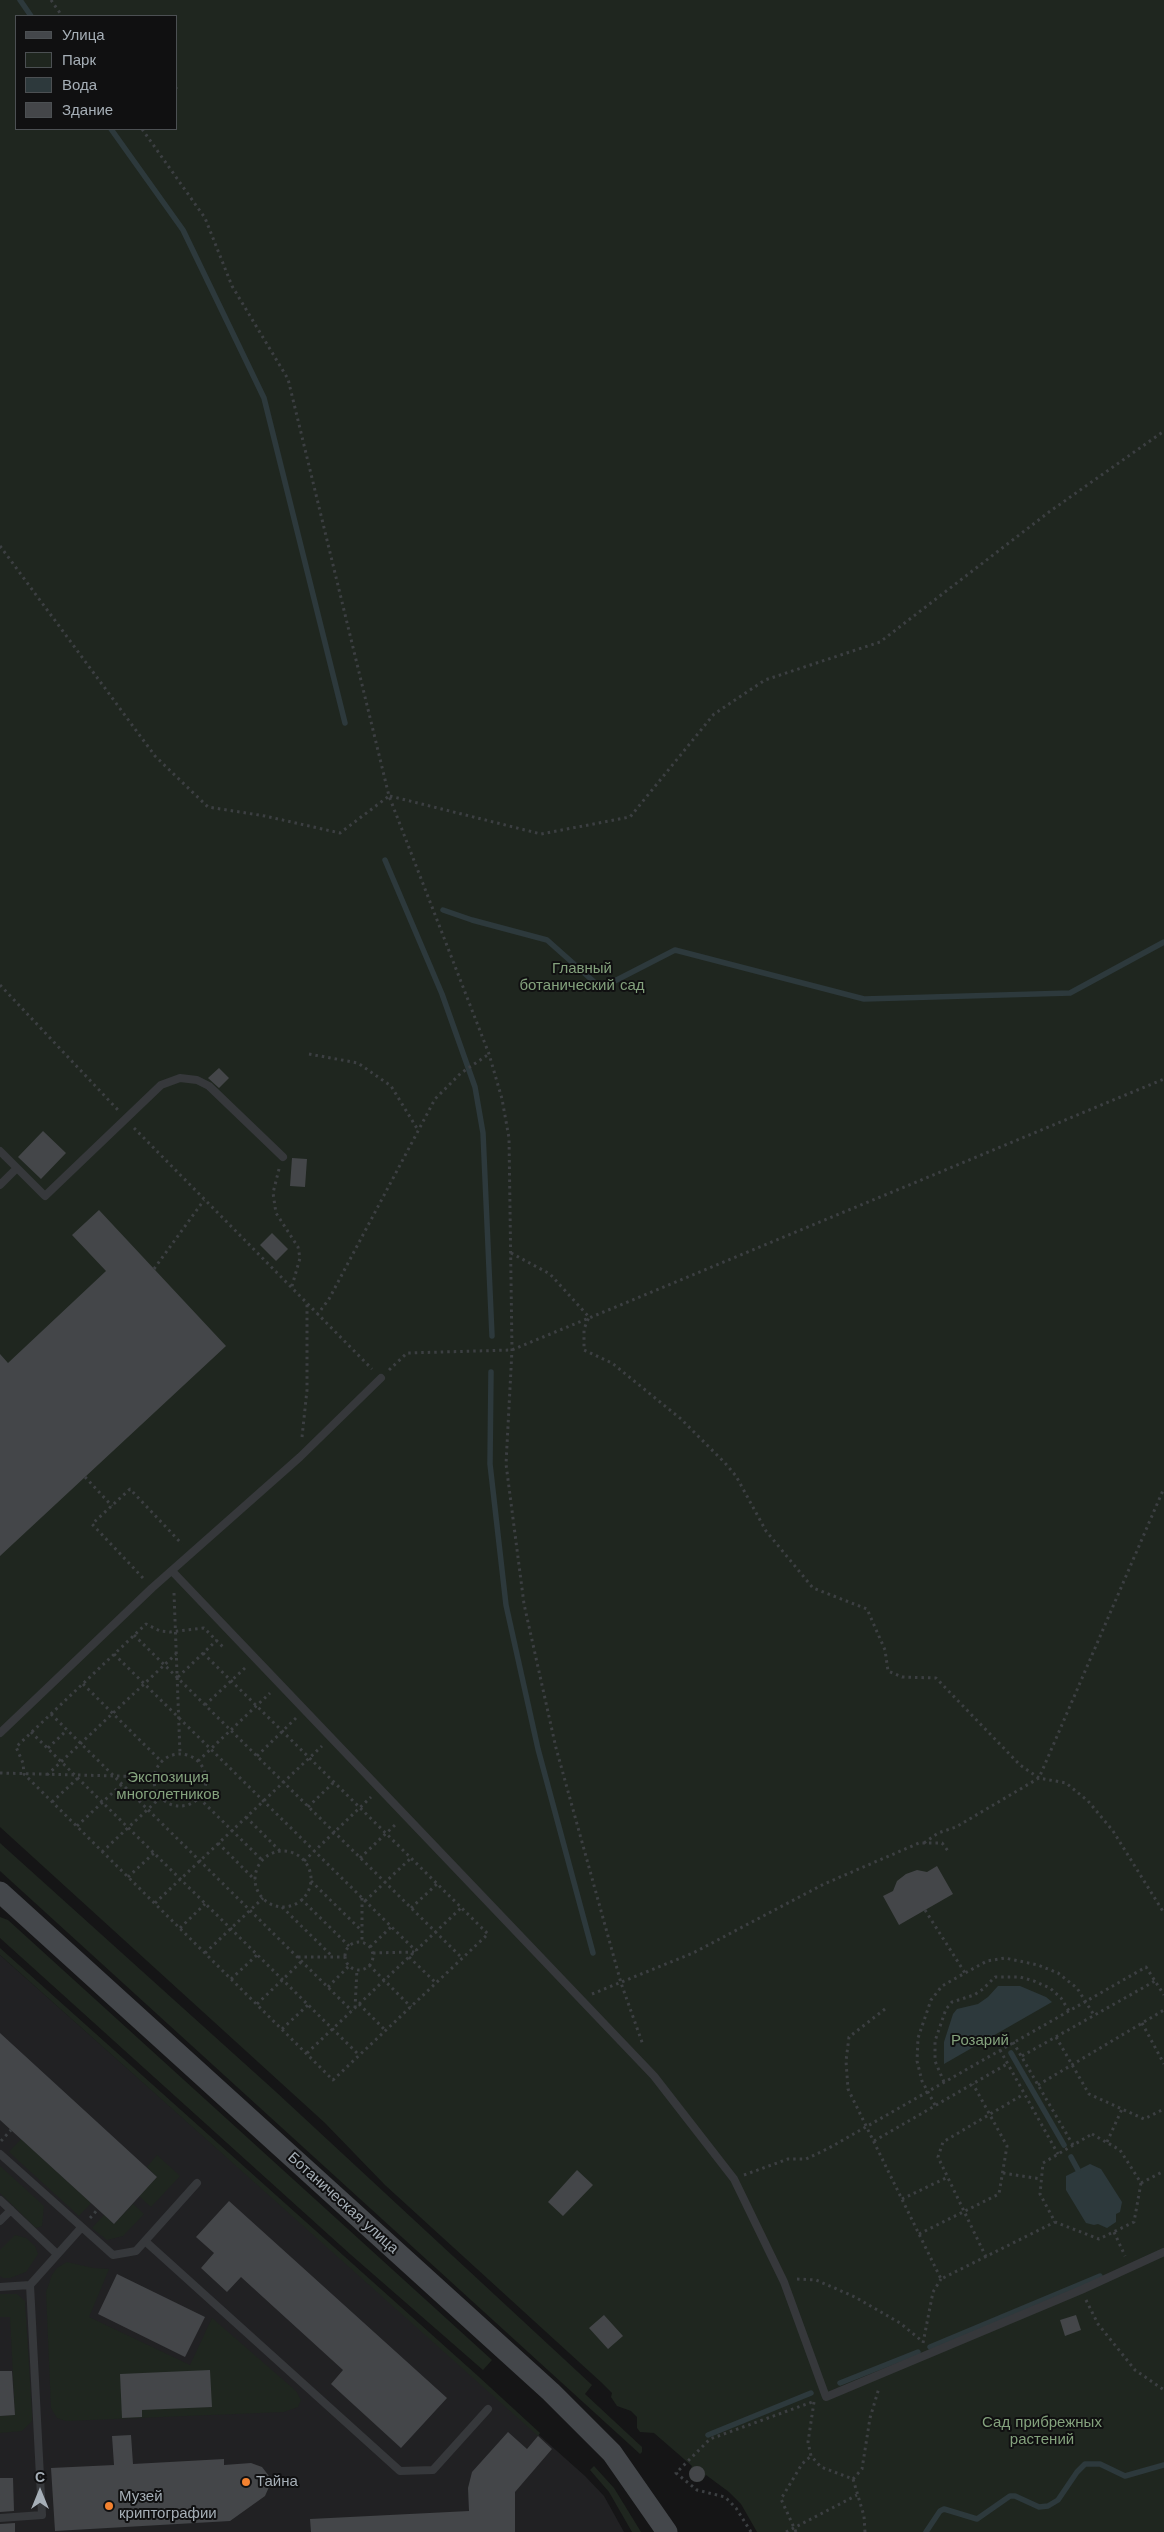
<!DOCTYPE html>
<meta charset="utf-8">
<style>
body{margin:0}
#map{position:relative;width:1164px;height:2532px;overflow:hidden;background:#151516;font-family:"Work Sans",sans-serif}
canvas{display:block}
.legend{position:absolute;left:15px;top:15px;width:162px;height:115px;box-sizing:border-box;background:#101011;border:1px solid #4c5053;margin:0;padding:6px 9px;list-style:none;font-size:15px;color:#a6afb7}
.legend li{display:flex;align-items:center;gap:10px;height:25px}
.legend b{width:25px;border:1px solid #4c5053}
.north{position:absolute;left:15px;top:2467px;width:50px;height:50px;-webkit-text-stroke:4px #101011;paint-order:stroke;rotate:0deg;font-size:14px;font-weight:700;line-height:20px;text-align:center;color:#a6afb7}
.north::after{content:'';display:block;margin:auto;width:18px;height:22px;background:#a6afb7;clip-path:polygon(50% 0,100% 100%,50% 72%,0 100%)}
</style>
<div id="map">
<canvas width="1164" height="2532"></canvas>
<ul class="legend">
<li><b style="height:6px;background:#44474b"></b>Улица</li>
<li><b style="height:14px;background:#1f261f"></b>Парк</li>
<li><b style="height:14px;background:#2d393c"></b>Вода</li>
<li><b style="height:14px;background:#444649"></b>Здание</li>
</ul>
<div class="north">С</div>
</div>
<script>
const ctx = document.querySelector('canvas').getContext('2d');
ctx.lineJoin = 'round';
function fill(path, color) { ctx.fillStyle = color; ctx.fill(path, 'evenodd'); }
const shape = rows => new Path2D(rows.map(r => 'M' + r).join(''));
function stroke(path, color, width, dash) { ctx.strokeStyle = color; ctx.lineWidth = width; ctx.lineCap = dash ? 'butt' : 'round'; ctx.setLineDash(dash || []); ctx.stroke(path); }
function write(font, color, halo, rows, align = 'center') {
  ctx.font = font + ' "Work Sans",sans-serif'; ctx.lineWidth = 4; ctx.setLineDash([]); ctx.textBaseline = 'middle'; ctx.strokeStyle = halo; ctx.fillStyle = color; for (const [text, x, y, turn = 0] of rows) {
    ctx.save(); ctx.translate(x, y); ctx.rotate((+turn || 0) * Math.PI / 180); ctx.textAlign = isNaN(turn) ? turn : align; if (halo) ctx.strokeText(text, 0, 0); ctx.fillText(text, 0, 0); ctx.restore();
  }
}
fill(shape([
 [0,1955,585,2476,604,2496,624,2532,0,2532]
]), '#212123');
fill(shape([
 [0,0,1164,0,1164,2532,757,2532,741,2504,729,2492,706,2475,702,2481,696,2482,690,2479,689,2472,692,2466,654,2433,640,2432,637,2428,637,2417,631,2411,617,2406,611,2397,612,2393,602,2383,385,2185,325,2123,0,1827],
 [16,16,176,16,176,129,16,129],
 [0,1843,275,2091,592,2385,585,2394,642,2447,642,2452,640,2454,0,1871],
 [0,1917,8,1920,492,2360,483,2370,350,2254,0,1938],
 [0,1948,478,2376,540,2433,538,2436,0,1955],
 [21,2139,91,2203,79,2216,9,2152],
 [157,2155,180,2176,151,2207,139,2196,157,2177,147,2167],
 [0,2166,44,2206,42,2226,36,2228,0,2193],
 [133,2204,144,2214,123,2236,107,2240,92,2228,104,2215,114,2224],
 [15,2235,26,2238,35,2246,38,2254,26,2272,10,2278,3,2278,0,2276,0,2250],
 [67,2262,93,2268,109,2269,89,2317,190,2365,212,2318,296,2391,301,2400,298,2407,284,2412,66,2421,57,2418,51,2408,46,2292,52,2275,57,2268],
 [0,2294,17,2294,25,2301,32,2414,32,2421,22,2431,0,2433,0,2416,15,2415,10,2317,0,2317],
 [594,2466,614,2488,641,2532,632,2532,609,2492,590,2470]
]), '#1f261f');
fill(shape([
 [998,1986,1020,1986,1046,1997,1052,2002,944,2064,944,2042,953,2014,957,2009,978,2004,988,1997],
 [1090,2164,1101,2169,1122,2202,1120,2212,1116,2214,1116,2222,1107,2228,1098,2224,1094,2225,1086,2223,1066,2190,1066,2176]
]), '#2d393c');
stroke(shape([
 [20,0,31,16],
 [111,129,183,230,264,398,345,723],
 [385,860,442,994,475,1087,483,1133,492,1336],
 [443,910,472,920,547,940,601,988,675,950,864,999,1070,993,1164,942],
 [491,1372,490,1464,506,1605,538,1749,593,1953],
 [1011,2053,1064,2145],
 [1071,2157,1078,2170],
 [930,2347,1100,2276],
 [840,2383,918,2352],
 [708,2435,811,2393],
 [926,2532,940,2511,944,2509,977,2519,1010,2496,1015,2496,1039,2507,1048,2506,1058,2500,1077,2472,1085,2464,1100,2464,1125,2476,1164,2465]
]), '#2d393c', 5.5);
fill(shape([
 [219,1068,229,1078,219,1088,208,1078],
 [43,1131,66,1153,41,1179,18,1157],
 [292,1158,307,1159,305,1187,290,1186],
 [99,1210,226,1346,0,1556,0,1354,8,1363,106,1271,72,1235],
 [272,1233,288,1249,276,1261,260,1245],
 [937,1866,953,1894,899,1925,883,1896,893,1891,897,1881,906,1874,917,1870,927,1872],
 [0,2033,157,2177,114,2224,0,2120],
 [577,2170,593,2185,563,2216,548,2202],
 [229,2201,447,2398,401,2448,331,2384,343,2370,241,2277,227,2292,201,2268,214,2253,196,2237],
 [117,2274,205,2317,185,2357,98,2314],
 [604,2315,623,2336,608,2349,589,2328],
 [1076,2315,1081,2330,1065,2336,1060,2320],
 [210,2370,212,2407,142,2410,142,2417,122,2418,120,2374],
 [0,2371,12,2371,15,2415,0,2416],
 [508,2432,527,2449,538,2436,552,2449,515,2492,515,2532,311,2532,310,2519,469,2511,468,2488,472,2472],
 [131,2435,133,2464,224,2459,224,2465,251,2463,262,2467,269,2476,269,2487,265,2496,230,2521,55,2531,51,2468,114,2465,112,2436],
 '689 2474a8 8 0 1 1 16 0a8 8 0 1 1-16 0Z',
 [0,2478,13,2478,14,2511,0,2512],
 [15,2523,15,2532,0,2532,0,2524]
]), '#444649');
stroke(shape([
 [51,0,62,16],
 [176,88,177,87],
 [142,129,205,218,232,286,288,379,389,796,489,1054,502,1099,509,1138,512,1350,506,1464,524,1604,556,1748,621,1983,643,2045],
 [0,546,155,756,208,807,265,816,340,833,389,796],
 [390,796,541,834,630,817,714,714,765,680,880,642,1049,512,1164,431],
 [0,985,118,1110],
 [309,1054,358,1063,391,1086,418,1130],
 [134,1128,372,1369],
 [279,1169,273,1193,276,1213,298,1247,300,1258,292,1286],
 [511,1253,550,1274,589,1317,584,1329,584,1350,612,1363,681,1419,725,1463,736,1476,766,1531,813,1588,867,1609,885,1650,888,1671,902,1677,936,1678,1020,1765,1039,1778,1066,1783,1088,1801,1113,1831,1164,1913],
 [154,1269,204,1200],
 [317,1315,329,1299,435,1099,461,1073,489,1054],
 [389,1370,407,1353,512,1350,1164,1079],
 [302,1437,307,1390,307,1304],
 [85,1477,112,1506],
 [143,1578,92,1524,130,1489,182,1544],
 [174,1593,180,1754],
 [134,1635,462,1958],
 [203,1653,488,1934,333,2080,24,1774,23,1763,16,1747,146,1624,160,1631,170,1632,204,1628,223,1647],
 [114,1654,416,1951],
 [178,1677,217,1640],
 [83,1684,162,1762],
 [205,1705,245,1668],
 [51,1714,352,2011],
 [31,1732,359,2055],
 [48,1748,67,1730],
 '154 1780a26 26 0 1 1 52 0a26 26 0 1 1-52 0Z',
 [257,1756,296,1718],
 [198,1761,270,1693],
 [0,1773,155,1777],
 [47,1775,176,1654],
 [199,1798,262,1860],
 [52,1802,78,1778],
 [308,1807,334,1782],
 [246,1817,280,1851],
 [77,1826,122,1784],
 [218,1843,255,1880],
 [924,1843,938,1833,956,1827,1039,1778,1164,1488],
 '255 1879a28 28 0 1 1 56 0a28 28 0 1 1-56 0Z',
 [102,1852,161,1797],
 [360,1858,396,1824],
 [304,1861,371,1797],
 [128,1877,154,1853],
 [311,1881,362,1931],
 [362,1898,362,1942],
 [301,1899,349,1946],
 [365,1901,411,1858],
 [155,1903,322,1746],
 [282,1907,333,1957],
 [411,1908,437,1884],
 [925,1910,965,1973],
 [180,1928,205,1904],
 '345 1956a14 14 0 1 1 28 0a14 14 0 1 1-28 0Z',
 [370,1947,391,1927],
 [205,1953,263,1898],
 [373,1953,414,1952],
 [298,1957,345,1957],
 [409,1957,436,1983],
 [369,1965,411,2007],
 [231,1979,257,1955],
 [328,1987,350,1965],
 [592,1994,693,1953,824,1884,919,1843,942,1843,948,1851],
 [257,2004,302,1961],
 [359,2004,386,2031],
 [355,2008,357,1969],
 [885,2009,849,2037,846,2061,848,2089,941,2279,1055,2222],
 [1142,2023,1164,2064],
 [282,2029,308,2005],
 [1056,2037,1089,2094,1144,2119,1164,2109],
 [1013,2042,1073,2145],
 [1000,2050,1058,2154],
 [307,2053,461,1908],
 [1022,2056,1155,1981],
 [944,2082,935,2061,935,2041,946,2009,952,2002,974,1995,983,1989,995,1977,1020,1977,1034,1981,1050,1988,1061,1998,1069,2011],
 [1038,2085,1164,2010],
 [935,2105,922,2081,917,2061,918,2038,931,2000,942,1986,965,1973,987,1961,1005,1958,1038,1965,1058,1973,1077,1988,1094,2015],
 [1092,2134,1120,2150,1141,2183,1134,2222,1099,2239,1055,2222,1040,2194,1043,2163,1092,2134],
 [1,2141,11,2130],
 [874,2141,1007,2064],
 [1107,2142,1122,2109],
 [1003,2173,1041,2179],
 [744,2175,788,2159,806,2159,829,2148,1146,1967,1164,1995],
 [1141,2183,1164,2171],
 [902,2199,948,2177],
 [90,2218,98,2209],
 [1114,2232,1125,2256],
 [919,2234,999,2194,1007,2146,973,2084],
 [986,2257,938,2157,943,2142,1024,2094],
 [797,2279,816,2280,855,2297,900,2323,922,2341],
 [1086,2300,1098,2324,1135,2370,1164,2390],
 [923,2343,933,2292,941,2279],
 [814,2402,808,2442,811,2456,821,2467,853,2479,864,2516,865,2532],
 [853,2479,862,2469,870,2418,879,2388],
 [751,2532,736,2508,725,2497,697,2490,676,2473,710,2439,815,2401],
 [786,2532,857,2495],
 [796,2532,781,2499,802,2464,811,2456]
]), '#3c3f42', 3, [2.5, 4]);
stroke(shape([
 [0,1151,17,1168],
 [0,1185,17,1168,45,1196,161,1085,180,1078,197,1080,209,1086,283,1157],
 [172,1571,654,2076,734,2179,784,2282,826,2397,1081,2290,1164,2252],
 [0,1733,152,1588,300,1457,381,1378],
 [0,2154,113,2255,136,2251,197,2183],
 [0,2200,57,2254],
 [0,2221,11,2210],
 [145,2241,400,2471,433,2470,488,2409],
 [0,2287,30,2285,81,2228],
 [0,2518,42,2515,30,2285]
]), '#36383b', 8);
stroke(shape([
 [0,1892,551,2392,612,2453,667,2532]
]), '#44474b', 21);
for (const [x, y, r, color] of [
 [246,2482,5,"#f38230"],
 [109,2506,5,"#f38230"]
]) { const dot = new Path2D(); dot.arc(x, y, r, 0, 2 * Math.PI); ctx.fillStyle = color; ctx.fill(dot); stroke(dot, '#101011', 2); }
write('15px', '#84a27d', '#101011', [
 ["Главный",582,969],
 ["ботанический сад",582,986],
 ["Экспозиция",168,1778],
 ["многолетников",168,1795],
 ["Розарий",980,2041],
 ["Сад прибрежных",1042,2423],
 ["растений",1042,2440]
]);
write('15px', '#a6afb7', '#101011', [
 ["Ботаническая улица",343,2203,42]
]);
write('15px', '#a6afb7', '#101011', [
 ["Тайна",256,2482],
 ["Музей",119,2497],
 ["криптографии",119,2514]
], 'left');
</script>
